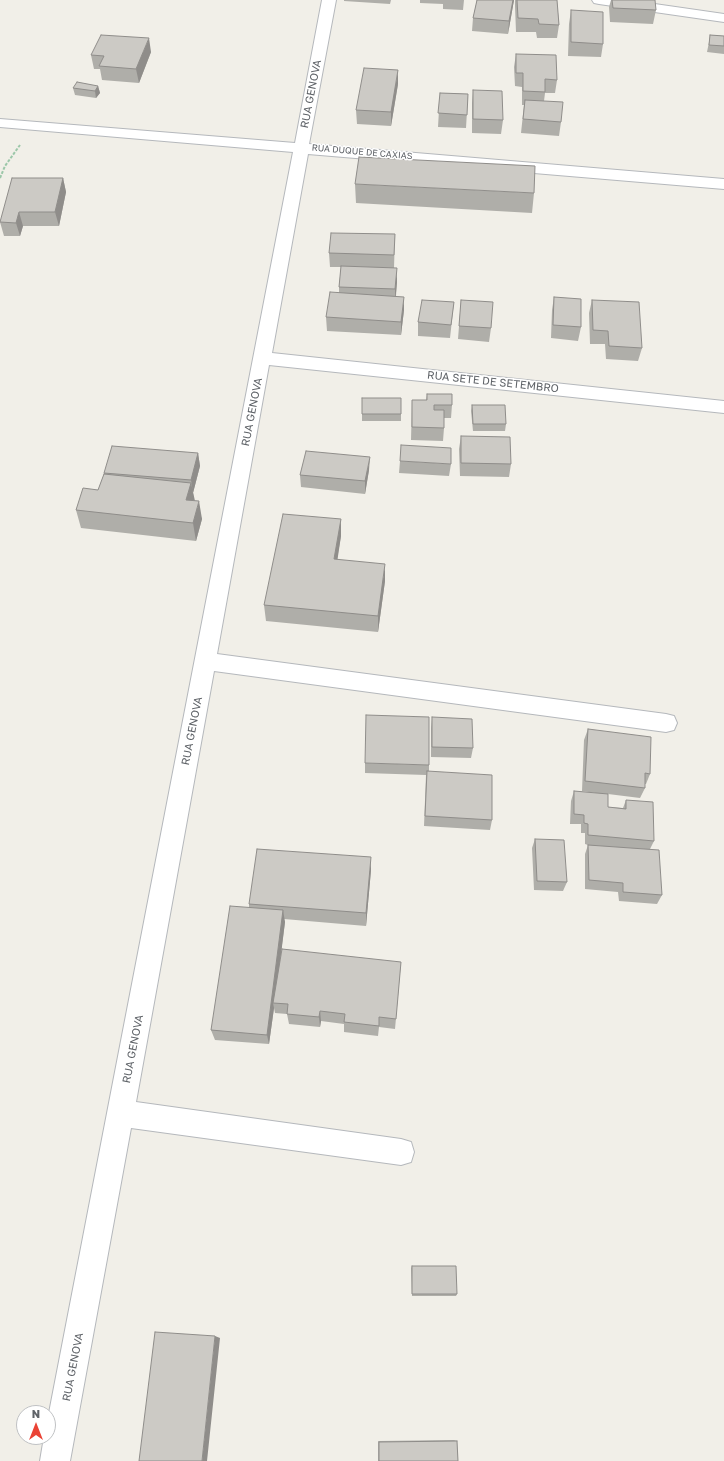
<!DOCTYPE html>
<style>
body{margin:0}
#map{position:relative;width:724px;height:1461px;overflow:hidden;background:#f1efe8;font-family:"Golos Text",sans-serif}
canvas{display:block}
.north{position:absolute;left:16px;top:1405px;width:40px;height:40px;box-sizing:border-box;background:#fff;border:1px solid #bfc1c3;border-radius:50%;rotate:0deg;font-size:11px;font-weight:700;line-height:16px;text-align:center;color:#5f6368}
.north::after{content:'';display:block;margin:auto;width:14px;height:18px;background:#ea4335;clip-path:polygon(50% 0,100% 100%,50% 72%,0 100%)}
</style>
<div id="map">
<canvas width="724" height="1461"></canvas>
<div class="north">N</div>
</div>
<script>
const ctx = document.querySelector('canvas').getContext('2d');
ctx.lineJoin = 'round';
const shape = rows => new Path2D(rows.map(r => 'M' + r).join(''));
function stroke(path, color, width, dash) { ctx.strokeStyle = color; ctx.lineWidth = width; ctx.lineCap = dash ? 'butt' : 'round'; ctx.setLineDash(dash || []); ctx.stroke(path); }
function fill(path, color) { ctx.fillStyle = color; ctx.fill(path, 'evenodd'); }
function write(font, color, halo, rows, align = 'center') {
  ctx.font = font + ' "Golos Text",sans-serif'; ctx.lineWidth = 3; ctx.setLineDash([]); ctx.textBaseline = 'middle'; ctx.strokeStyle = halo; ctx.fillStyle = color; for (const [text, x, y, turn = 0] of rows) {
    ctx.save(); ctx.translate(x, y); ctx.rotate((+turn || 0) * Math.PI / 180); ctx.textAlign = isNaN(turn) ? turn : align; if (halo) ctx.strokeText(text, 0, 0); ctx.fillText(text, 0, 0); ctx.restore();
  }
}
const minor = shape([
 [322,0,336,0,309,144,724,179,724,189,308,154,272,353,724,401,724,413,269,365,217,654,666,714,674,716,677,723,674,730,666,732,214,671,136,1102,401,1139,411,1142,414,1152,411,1162,401,1165,131,1128,70,1461,40,1461,44,1437,48,1437,48,1418,293,152,0,127,0,119,295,143,322,0]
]);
const tertiary = shape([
 [592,0,627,0,724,14,724,22,599,4,594,3,592,0]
]);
stroke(minor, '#b5b8bc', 2);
stroke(tertiary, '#b5b8bc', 2);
stroke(shape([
 [0,178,5,166,20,145]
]), '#9cc7a9', 2, [3, 1.5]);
fill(minor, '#fff');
fill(tertiary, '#fff');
fill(shape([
 [344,0,391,0,390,4,344,1],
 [420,0,464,0,463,10,443,9,443,4,420,3],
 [477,0,514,0,508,34,472,31,473,18],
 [515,0,557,0,559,25,557,38,537,38,536,32,516,32,515,6],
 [611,0,656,10,653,24,610,22,609,7],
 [571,10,603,44,601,57,568,56,569,24],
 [710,35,724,36,724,54,707,52,709,42],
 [151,52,139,83,102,80,100,69,94,69,91,55],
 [516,54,557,80,555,93,545,93,544,101,561,122,559,136,521,133,524,105,522,105,522,87,515,86,514,67],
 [398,84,391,126,357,124,356,110],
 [98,86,100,93,96,98,75,95,73,88],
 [473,90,503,120,501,134,472,133,472,103],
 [440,93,468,94,466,128,438,127],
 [63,178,66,192,59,226,23,226,20,236,4,236,0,222],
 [355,184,534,193,532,213,356,203],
 [395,234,394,268,397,282,396,296,404,310,401,335,327,331,326,317,339,293,339,287,341,267,330,267,329,253],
 [554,297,581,327,578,341,551,338,552,310],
 [461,300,491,328,489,342,458,339],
 [592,300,642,348,638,361,606,359,605,344,590,344,589,313],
 [454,302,450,338,418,336,418,322],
 [427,394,452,405,451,418,444,418,444,428,443,441,411,440,412,400,426,400],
 [362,398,401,414,401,421,362,421],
 [472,405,506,424,505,431,473,431,471,411],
 [461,436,511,464,509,477,460,476,459,449],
 [198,453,200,466,193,493,194,501,202,519,196,541,81,528,76,510,98,490,104,474,104,473],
 [400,461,451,464,449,476,399,473],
 [369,470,365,494,301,487,300,475],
 [341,519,341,536,337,559,385,581,378,632,266,621,264,605],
 [432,717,473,748,471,758,431,757,431,728],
 [588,729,650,774,646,784,645,784,645,788,640,798,608,794,608,807,623,808,626,800,654,841,650,849,662,895,657,904,619,901,618,892,585,889,585,854,588,845,585,844,585,833,581,833,581,824,570,824,571,801,574,791,602,794,582,791,584,740],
 [365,763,429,765,429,771,492,820,490,830,424,826,426,775,365,773],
 [535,839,567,882,563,891,534,890,532,848],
 [371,870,366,926,284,919,285,922,280,960,401,962,395,1029,379,1027,378,1036,344,1032,344,1024,321,1021,320,1027,289,1024,287,1014,275,1013,274,1008,269,1044,215,1040,211,1030,249,908,249,904],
 [412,1266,457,1294,456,1296,412,1296,411,1268],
 [454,1440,457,1441,458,1461,378,1461,378,1441]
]), '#afaea9');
fill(shape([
 [513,0,514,0,508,34,509,21],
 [149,38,151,52,139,83,136,69],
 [398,70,398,84,391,126,391,112],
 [98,86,100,93,96,98,95,91],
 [63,178,66,192,59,226,55,212],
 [19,212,23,226,20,236,16,223],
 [397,268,397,282,395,303,395,289],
 [404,297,404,310,401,335,401,322],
 [198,453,200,466,193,493,191,480],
 [370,457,369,470,365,494,365,481],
 [191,483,195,501,186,500],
 [199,501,202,519,196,541,193,523],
 [341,519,341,536,335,576,334,559],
 [385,564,385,581,378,632,378,616],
 [371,857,371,870,366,926,366,913],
 [283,910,285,922,275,1003,273,1003,274,1008,269,1044,267,1035],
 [320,1011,321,1021,320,1027,319,1017],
 [215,1336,220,1338,207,1461,202,1461]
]), '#8f8d8a');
const building = shape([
 [477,0,513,0,509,21,473,18,477,0],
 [517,0,557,0,559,25,539,24,538,19,518,18,517,0],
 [612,0,655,0,656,10,613,8,612,0],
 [571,10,603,12,603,44,571,42,571,10],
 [101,35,149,38,136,69,99,66,104,56,91,55,101,35],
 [710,35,724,36,724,46,709,45,710,35],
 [516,54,556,55,557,80,545,79,545,92,523,91,523,73,516,73,516,54],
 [364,68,398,70,391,112,356,110,364,68],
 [77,82,98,86,95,91,73,88,77,82],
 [473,90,502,91,503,120,473,119,473,90],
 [440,93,468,94,467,115,438,113,440,93],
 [525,100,563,102,561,122,523,119,525,100],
 [359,157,535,166,534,193,355,184,359,157],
 [12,178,63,178,55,212,19,212,16,223,0,222,12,178],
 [331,233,395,234,394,255,329,253,331,233],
 [341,266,397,268,395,289,339,287,341,266],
 [330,292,404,297,401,322,326,317,330,292],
 [554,297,581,299,581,327,553,325,554,297],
 [422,300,454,302,451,325,418,322,422,300],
 [461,300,493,302,491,328,459,326,461,300],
 [592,300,639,302,642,348,609,346,608,331,593,330,592,300],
 [427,394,452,394,452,405,434,405,434,410,444,410,444,428,412,427,412,400,427,400,427,394],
 [362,398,401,398,401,414,362,414,362,398],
 [472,405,505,405,506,424,473,424,472,405],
 [461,436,510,437,511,464,461,463,461,436],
 [401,445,451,448,451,464,400,461,401,445],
 [112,446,198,453,191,480,104,473,112,446],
 [306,451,370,457,365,481,300,475,306,451],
 [104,474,191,483,186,500,199,501,193,523,76,510,83,488,98,490,104,474],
 [283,514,341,519,334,559,385,564,378,616,264,605,283,514],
 [366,715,429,717,429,765,365,763,366,715],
 [432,717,472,719,473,748,432,747,432,717],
 [588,729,651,737,650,774,645,773,645,788,585,781,588,729],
 [427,771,492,775,492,820,425,816,427,771],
 [574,791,608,794,608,807,626,809,626,800,653,802,654,841,588,835,588,824,584,823,584,815,574,814,574,791],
 [535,839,564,840,567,882,537,881,535,839],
 [588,845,659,850,662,895,623,892,623,883,589,880,588,845],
 [257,849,371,857,366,913,249,904,257,849],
 [230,906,283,910,267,1035,211,1030,230,906],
 [282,949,401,962,396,1019,379,1017,379,1026,344,1022,345,1014,320,1011,319,1017,287,1014,288,1004,273,1003,282,949],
 [412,1266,456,1266,457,1294,412,1294,412,1266],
 [155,1332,215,1336,202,1461,139,1461,155,1332],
 [457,1441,458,1461,379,1461,379,1442,457,1441]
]);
fill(building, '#cccac5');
stroke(building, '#8f8d8a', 1);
write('9px', '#5f6368', '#fff', [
 ["RUA DUQUE DE CAXIAS",362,152,5]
]);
write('11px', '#5f6368', '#fff', [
 ["RUA GENOVA",311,94,-79],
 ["RUA SETE DE SETEMBRO",493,382,6],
 ["RUA GENOVA",252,412,-79],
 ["RUA GENOVA",192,731,-79],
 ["RUA GENOVA",133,1049,-79],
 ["RUA GENOVA",73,1367,-79]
]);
</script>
